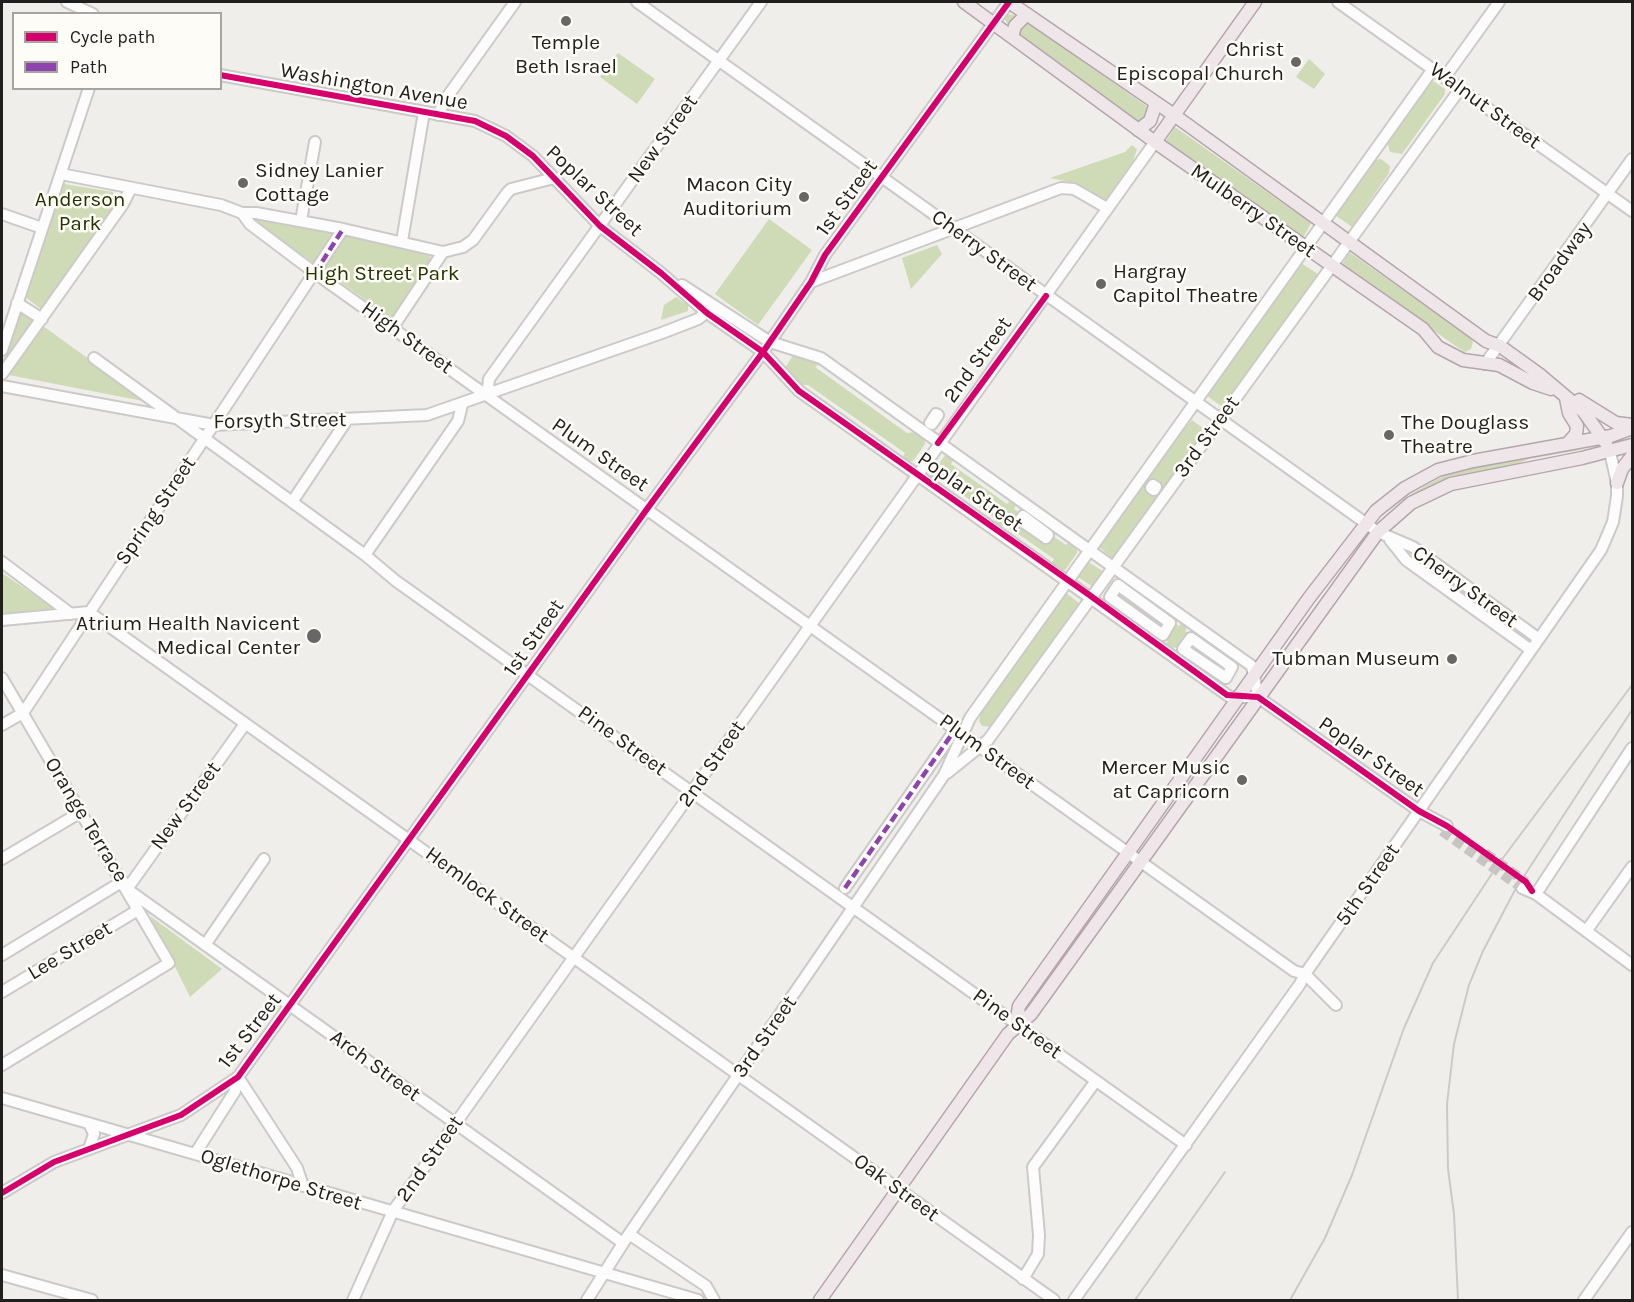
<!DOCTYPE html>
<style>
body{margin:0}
#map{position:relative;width:1634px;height:1302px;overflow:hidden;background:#f0eeeb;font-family:Karla,sans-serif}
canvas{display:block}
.frame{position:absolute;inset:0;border:3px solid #201f1d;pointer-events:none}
.legend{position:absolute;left:12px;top:12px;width:210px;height:78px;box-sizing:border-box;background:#fefcf7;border:2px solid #a5a4a0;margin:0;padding:8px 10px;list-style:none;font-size:18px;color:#201f1d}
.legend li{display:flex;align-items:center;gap:12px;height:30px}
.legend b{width:30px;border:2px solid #a5a4a0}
</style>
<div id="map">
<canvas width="1634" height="1302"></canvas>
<div class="frame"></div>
<ul class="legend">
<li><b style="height:8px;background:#d6006c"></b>Cycle path</li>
<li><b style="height:8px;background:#8e44ad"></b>Path</li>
</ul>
</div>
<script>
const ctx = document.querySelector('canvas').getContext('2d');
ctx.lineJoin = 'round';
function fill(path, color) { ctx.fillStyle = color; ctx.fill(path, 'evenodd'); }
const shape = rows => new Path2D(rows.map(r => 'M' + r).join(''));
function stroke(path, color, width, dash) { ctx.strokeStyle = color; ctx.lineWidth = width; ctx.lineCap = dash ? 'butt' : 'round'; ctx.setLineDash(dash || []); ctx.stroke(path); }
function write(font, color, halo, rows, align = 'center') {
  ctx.font = font + ' Karla,sans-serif'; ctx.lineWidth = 5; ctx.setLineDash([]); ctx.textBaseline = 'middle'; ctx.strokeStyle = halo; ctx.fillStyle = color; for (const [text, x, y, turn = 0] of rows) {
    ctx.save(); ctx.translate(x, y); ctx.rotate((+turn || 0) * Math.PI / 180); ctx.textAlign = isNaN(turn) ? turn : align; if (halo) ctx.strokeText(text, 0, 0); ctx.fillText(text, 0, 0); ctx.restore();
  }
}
fill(shape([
 [1007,14,1019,16,1159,115,1148,130,1010,28,1004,18],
 [618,53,655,79,637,104,600,77],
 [1309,59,1325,74,1314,89,1296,77],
 [1433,81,1445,89,1445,94,1402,154,1390,152,1387,141,1430,82],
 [1175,127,1311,223,1304,236,1301,236,1165,142],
 [1132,145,1137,149,1133,161,1105,201,1095,198,1070,182,1050,178,1125,152],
 [1381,159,1390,166,1389,173,1352,227,1335,215,1374,160],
 [64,184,113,192,118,201,41,309,24,296],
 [249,217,428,251,431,259,391,318],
 [769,219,812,250,758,325,715,294],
 [937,245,942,254,911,289,902,258],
 [1349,252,1471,338,1473,342,1471,349,1465,352,1457,347,1342,265],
 [1301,263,1318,274,1241,383,1221,406,1206,395],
 [676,297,688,305,688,311,661,320,664,305],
 [20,309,34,320,3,364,2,363],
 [43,326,143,398,143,401,9,375],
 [794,354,820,364,815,367,907,433,916,432,924,437,925,444,913,461,907,462,902,458,905,453,808,385,800,385,785,368],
 [1192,420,1204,429,1188,458,1113,559,1098,546,1171,444],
 [1583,447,1580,450,1529,459,1513,466,1454,478,1409,499,1389,513,1411,494,1456,469],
 [946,454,954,459,951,464,1007,504,1011,499,1017,504,1014,509,1066,545,1069,542,1077,547,1077,553,1065,570,1059,571,1051,565,1054,559,1004,524,1000,528,994,523,996,519,941,479,936,483,929,477],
 [1087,561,1104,572,1093,587,1078,577],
 [2,573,55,609,2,614],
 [1121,579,1130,585,1127,590,1179,626,1182,621,1188,626,1185,631,1233,665,1223,680,1174,647,1171,650,1164,646,1168,641,1116,604,1113,608,1104,602,1103,598,1116,580],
 [1066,593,1082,605,992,727,982,726,979,721,981,711,1021,651],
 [150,916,222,969,190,997]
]), '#cedbb6');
stroke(shape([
 [1442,831,1522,888],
 [1485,853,1526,882]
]), '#c6c5c2', 10, [10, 5]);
const minor = shape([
 [67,2,93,14],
 [637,2,1378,532,1413,547,1539,639],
 [1338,2,1632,211],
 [220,75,475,121,506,136,533,156,600,226,661,273,707,313,763,352,799,391,1230,697,1258,697,1419,811,1447,826],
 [1445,77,1499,2],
 [438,115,445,100,515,2],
 [61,174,221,205,242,213,256,213,343,229,443,252],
 [242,213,250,224,315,273,1294,971,1305,974,1336,1005],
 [2,214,42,228],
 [301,221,315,142],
 [402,241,424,112],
 [811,282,1061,188,1074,189,1107,208],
 [682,285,770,342,821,358,1127,577,1252,666,1258,697],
 [17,303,42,319],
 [393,327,443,252,463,247,473,240,507,193,511,189,554,178],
 [2,350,89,88],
 [94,358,365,555,396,581,1186,1145],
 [1485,364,1632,159],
 [2,374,123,204,131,188],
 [2,386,214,425,427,415,662,333,698,319,711,309],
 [487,396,489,379,761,2],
 [936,414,938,415,932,424,930,423,936,414],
 [1153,485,1156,487,1154,490,1151,488,1153,485],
 [292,502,347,420],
 [1023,516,1048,535,1046,538,1020,520,1023,516],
 [1390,540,1406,560,1531,650],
 [365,555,458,421,462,405],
 [2,562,71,614],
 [1118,585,1170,623,1163,635,1110,597,1118,585],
 [2,620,89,612,1054,1300],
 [1191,638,1232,667,1226,678,1183,649,1191,638],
 [2,678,169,963,2,1065],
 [2,725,23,713,343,229],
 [947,773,988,740,1460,89],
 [2,859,81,812],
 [845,888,952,734],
 [1522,888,1536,894,1632,965],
 [127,889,623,1243],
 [127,889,245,724],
 [1536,894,1632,748],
 [1587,930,1632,867],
 [205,945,264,859],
 [2,955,123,881],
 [2,992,138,910],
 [238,1077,297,1168,303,1186],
 [2,1098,698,1300],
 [89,1123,94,1134,89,1149],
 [195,1154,235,1091,238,1077],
 [2,1193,54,1162,181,1115,238,1077,647,509,763,352,811,282,825,255,1009,2],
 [629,1234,706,1286,714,1300],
 [2,1275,92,1300],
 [1023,1279,1038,1254,1039,1235,1033,1167,1095,1082],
 [353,1300,393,1211,1155,142],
 [587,1300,629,1234,944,775,970,718,1433,69],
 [1074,1300,1300,984,1305,974,1601,550,1613,522,1617,496,1617,483,1610,452],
 [1584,1300,1632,1232]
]);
const major = shape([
 [964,2,1155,142,1423,329,1438,347,1463,360,1499,365,1533,383,1551,389],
 [1009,2,1174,115,1486,341,1500,346,1539,374,1584,412,1606,443],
 [1012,37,1015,26,1027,14],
 [1138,130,1150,121,1156,103],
 [1155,142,1255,2],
 [1566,398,1569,413,1577,426,1576,434,1567,444],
 [1579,400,1616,423,1632,425],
 [1617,483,1622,469,1632,456],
 [1016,1024,1019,1006,1309,598,1376,511,1405,488,1438,470,1473,461,1611,436,1632,428],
 [820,1300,1008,1034,1031,1014,1378,532,1411,503,1451,484,1582,458,1632,445]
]);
stroke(minor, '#cccac8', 14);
stroke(major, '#b5a5ac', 15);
stroke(minor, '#fdfcfc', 10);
stroke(major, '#efe6ea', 12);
stroke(shape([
 [1135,1300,1225,1172],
 [1290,1300,1325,1238,1352,1175,1404,1028,1433,963,1497,866,1632,685],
 [1458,1300,1454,1214,1448,1169,1447,1104,1454,1044,1469,985,1483,951,1515,890,1632,710]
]), '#cbcaca', 2);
stroke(shape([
 [315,273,343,229],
 [845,888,952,734]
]), '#8e44ad', 4.5, [9, 4.5]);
stroke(shape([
 [220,75,475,121,506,136,533,156,600,226,661,273,707,313,763,352,799,391,1088,594,1227,695,1258,697,1419,811,1447,826,1526,882,1532,891],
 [938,443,1046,296],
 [2,1193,54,1162,181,1115,238,1077,647,509,763,352,811,282,825,255,1009,2]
]), '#d6006c', 6);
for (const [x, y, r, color] of [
 [566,21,6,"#696765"],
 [1296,62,6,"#696765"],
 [243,183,6,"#696765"],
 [804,197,6,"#696765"],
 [1101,284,6,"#696765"],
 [1389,435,6,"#696765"],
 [314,636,8,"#696765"],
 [1452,659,6,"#696765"],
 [1242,780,6,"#696765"]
]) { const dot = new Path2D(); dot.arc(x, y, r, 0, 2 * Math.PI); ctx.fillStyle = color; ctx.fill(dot); stroke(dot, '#fefcf7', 2); }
write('21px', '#201f1d', '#fefcf7', [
 ["Temple",566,43,"center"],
 ["Beth Israel",566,67,"center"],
 ["Christ",1284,50],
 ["Episcopal Church",1284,74],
 ["Sidney Lanier",255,171,"left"],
 ["Cottage",255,195,"left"],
 ["Macon City",792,185],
 ["Auditorium",792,209],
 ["Hargray",1113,272,"left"],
 ["Capitol Theatre",1113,296,"left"],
 ["The Douglass",1401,423,"left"],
 ["Theatre",1401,447,"left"],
 ["Atrium Health Navicent",300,624],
 ["Medical Center",300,648],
 ["Tubman Museum",1440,659],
 ["Mercer Music",1230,768],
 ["at Capricorn",1230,792]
], 'right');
write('21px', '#201f1d', '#fefcf7', [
 ["Washington Avenue",374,87,10],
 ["Walnut Street",1485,106,36],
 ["New Street",663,139,-54],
 ["Poplar Street",594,191,43],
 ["1st Street",847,198,-54],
 ["Mulberry Street",1253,211,35],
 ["Cherry Street",984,251,36],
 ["Broadway",1560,262,-54],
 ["High Street",407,338,36],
 ["2nd Street",978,360,-54],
 ["Forsyth Street",280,421,-1],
 ["3rd Street",1207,437,-54],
 ["Plum Street",600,455,35],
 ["Poplar Street",970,492,35],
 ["Spring Street",156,511,-56],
 ["Cherry Street",1465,587,36],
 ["1st Street",534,638,-55],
 ["Pine Street",622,741,36],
 ["Plum Street",987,752,36],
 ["Poplar Street",1371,757,35],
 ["2nd Street",712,764,-55],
 ["New Street",186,806,-54],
 ["Orange Terrace",86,820,59],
 ["5th Street",1368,885,-55],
 ["Hemlock Street",487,895,36],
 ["Lee Street",70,951,-31],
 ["Pine Street",1017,1024,36],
 ["1st Street",250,1031,-52],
 ["3rd Street",765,1037,-55],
 ["Arch Street",375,1066,36],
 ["2nd Street",430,1159,-55],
 ["Oglethorpe Street",281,1180,17],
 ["Oak Street",896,1188,36]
]);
write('21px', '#253501', '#fefcf7', [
 ["Anderson",80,200],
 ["Park",80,224],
 ["High Street Park",382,274]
]);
</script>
